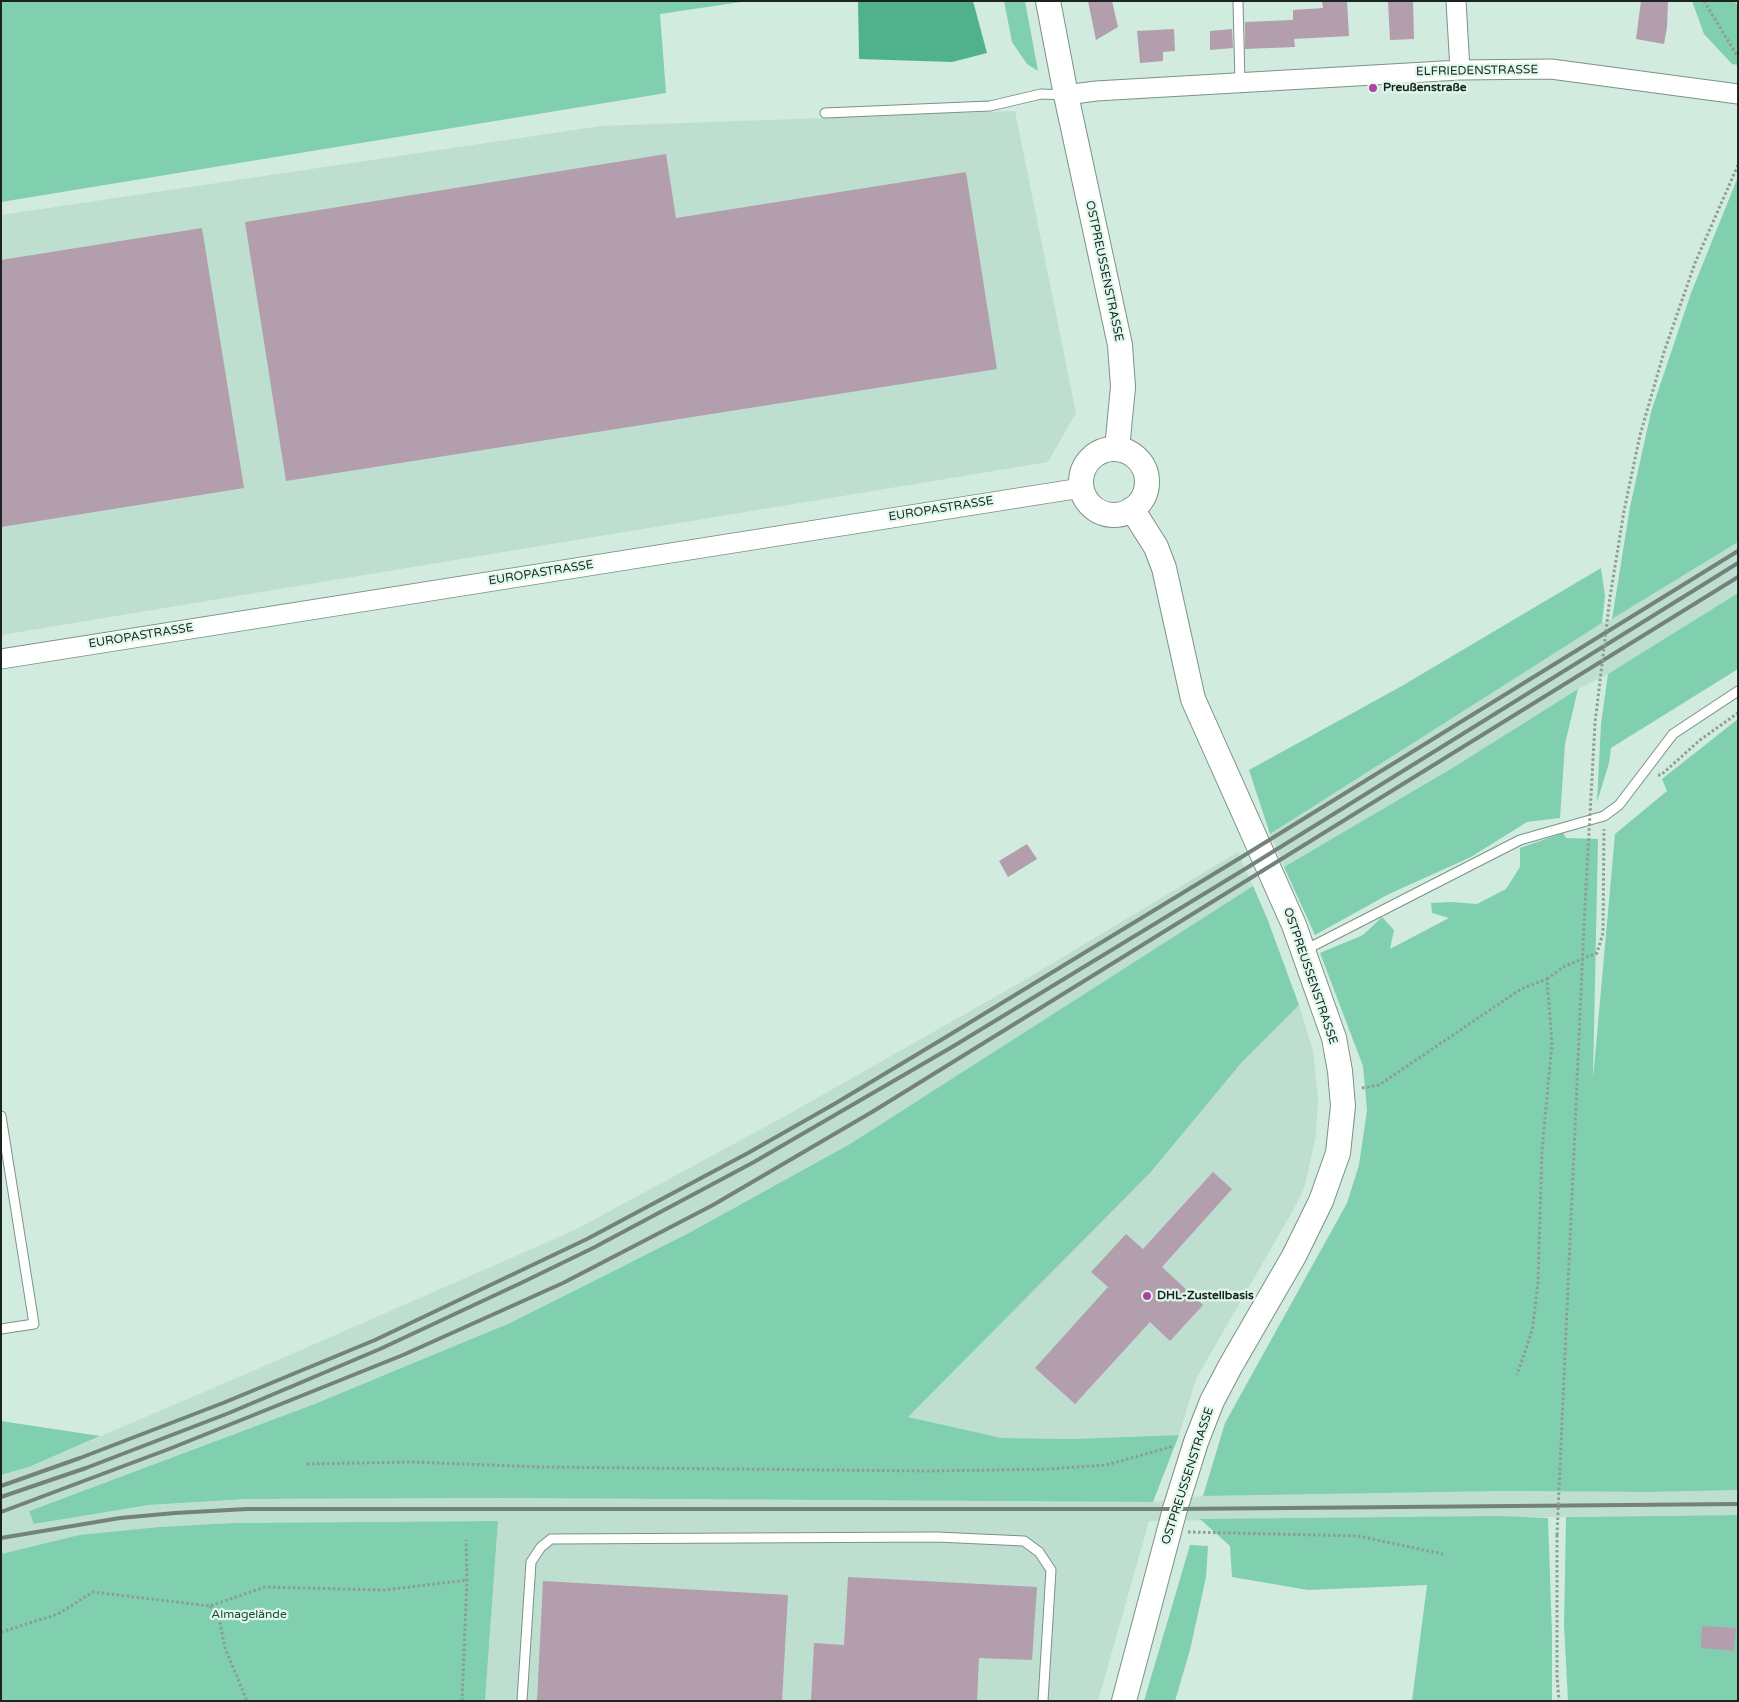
<!DOCTYPE html>
<meta charset="utf-8">
<style>
body{margin:0}
#map{position:relative;width:1739px;height:1702px;overflow:hidden;background:#d2ebdf;font-family:"Varela Round",sans-serif}
canvas{display:block}
.frame{position:absolute;inset:0;border:2px solid #1b2420;pointer-events:none}
</style>
<div id="map">
<canvas width="1739" height="1702"></canvas>
<div class="frame"></div>
</div>
<script>
const ctx = document.querySelector('canvas').getContext('2d');
ctx.lineJoin = 'round';
function fill(path, color) { ctx.fillStyle = color; ctx.fill(path, 'evenodd'); }
const shape = rows => new Path2D(rows.map(r => 'M' + r).join(''));
function stroke(path, color, width, dash) { ctx.strokeStyle = color; ctx.lineWidth = width; ctx.lineCap = dash ? 'butt' : 'round'; ctx.setLineDash(dash || []); ctx.stroke(path); }
function write(font, color, halo, rows, align = 'center') {
  ctx.font = font + ' "Varela Round",sans-serif'; ctx.lineWidth = 4.5; ctx.setLineDash([]); ctx.textBaseline = 'middle'; ctx.strokeStyle = halo; ctx.fillStyle = color; for (const [text, x, y, turn = 0] of rows) {
    ctx.save(); ctx.translate(x, y); ctx.rotate((+turn || 0) * Math.PI / 180); ctx.textAlign = isNaN(turn) ? turn : align; if (halo) ctx.strokeText(text, 0, 0); ctx.fillText(text, 0, 0); ctx.restore();
  }
}
fill(shape([
 [1015,111,1076,413,1048,462,1,635,1,215,601,126],
 [1738,542,1738,593,1608,674,1578,689,1454,767,1284,867,1270,834,1602,623,1612,619],
 [1238,852,1253,886,850,1144,687,1234,510,1323,312,1405,30,1510,35,1524,150,1505,248,1499,500,1498,1153,1502,1203,1496,1505,1491,1650,1492,1738,1490,1738,1515,1149,1521,1098,1701,485,1701,498,1521,232,1523,159,1527,79,1535,1,1554,1,1475,29,1467,276,1361,575,1230,787,1115,1018,984],
 [1299,1005,1313,1051,1318,1098,1316,1135,1304,1189,1292,1212,1196,1379,1179,1435,1072,1439,1002,1438,907,1417,1150,1173,1242,1062]
]), '#beded0');
fill(shape([
 [1,1,748,1,660,14,666,93,1,202],
 [1004,1,1025,1,1038,71,1027,64,1012,42],
 [1692,1,1734,1,1738,6,1738,65,1732,64,1704,34],
 [1738,177,1738,542,1612,619,1630,507,1651,412,1691,293],
 [1601,568,1605,596,1602,623,1270,834,1249,770,1400,687],
 [1738,593,1738,669,1611,748,1609,763,1597,802,1601,724,1608,674],
 [1578,689,1565,744,1560,818,1527,822,1471,857,1389,894,1315,935,1284,867,1454,767],
 [1738,719,1738,1490,1650,1492,1505,1491,1203,1496,1225,1423,1347,1203,1359,1165,1367,1110,1363,1066,1320,953,1363,935,1382,917,1394,930,1390,949,1449,918,1432,913,1431,903,1452,902,1477,904,1506,889,1520,867,1520,848,1563,833,1566,838,1598,839,1593,1079,1615,834,1667,791,1662,779],
 [1253,886,1267,918,1299,1005,1242,1062,1150,1173,908,1417,1002,1438,1072,1439,1179,1435,1153,1502,500,1498,248,1499,149,1505,34,1524,29,1511,312,1405,510,1323,687,1234,850,1144],
 [1,1421,100,1436,29,1467,1,1475],
 [1738,1515,1738,1701,1568,1701,1564,1625,1566,1517],
 [1498,1516,1548,1518,1552,1634,1552,1701,1412,1701,1427,1585,1308,1590,1232,1577,1230,1546,1200,1519],
 [498,1521,485,1701,1,1701,1,1554,79,1535,159,1527,232,1523],
 [1190,1545,1208,1546,1206,1577,1190,1650,1175,1701,1144,1701]
]), '#80d0b0');
fill(shape([
 [858,1,973,1,987,53,952,62,859,59]
]), '#4fb28d');
fill(shape([
 [1088,1,1112,1,1118,27,1096,40],
 [1322,1,1347,1,1349,36,1294,39,1295,47,1245,49,1245,22,1293,20,1293,10,1323,8],
 [1388,1,1413,1,1414,39,1390,40],
 [1641,1,1668,1,1667,27,1664,44,1636,39],
 [1174,29,1175,51,1163,52,1163,61,1140,63,1137,31],
 [1232,29,1233,48,1210,50,1210,31],
 [666,154,676,218,966,172,997,369,286,481,245,222],
 [202,228,244,488,1,527,1,260],
 [1027,844,1037,859,1008,877,999,861],
 [1213,1172,1232,1189,1162,1267,1203,1305,1170,1341,1150,1322,1075,1404,1035,1368,1108,1287,1091,1272,1126,1234,1143,1249],
 [848,1577,1037,1587,1032,1660,979,1658,977,1701,811,1701,814,1643,844,1645],
 [543,1581,788,1595,782,1701,537,1701],
 [1702,1626,1736,1628,1734,1651,1701,1648]
]), '#b29eac');
const service = shape([
 [1238,1,1240,83],
 [825,113,990,106,1041,94,1066,95],
 [1303,951,1520,840,1604,816,1619,805,1673,734,1738,691],
 [1,1116,34,1324,1,1329],
 [522,1701,531,1562,541,1547,551,1539,937,1537,1024,1541,1039,1552,1051,1570,1043,1701]
]);
const minor = shape([
 [1456,1,1460,70],
 [1066,95,1096,91,1460,70,1551,69,1738,94],
 [1,659,1081,488]
]);
const tertiary = shape([
 [1048,1,1066,95,1120,345,1123,387,1117,449],
 '1081 482a33 33 0 1 1 66 0a33 33 0 1 1-66 0Z',
 [1124,1701,1175,1509,1196,1442,1212,1401,1231,1365,1294,1256,1321,1201,1338,1153,1343,1106,1340,1071,1334,1038,1294,925,1193,699,1164,568,1156,547,1132,509]
]);
stroke(service, '#7a9287', 11);
stroke(minor, '#7a9287', 21);
stroke(tertiary, '#7a9287', 26);
stroke(shape([
 [1704,1,1738,57],
 [1610,597,1624,511,1640,435,1664,352,1695,263,1738,165],
 [1658,775,1661,775,1700,740,1738,713],
 [1547,979,1565,966,1597,953,1603,933,1604,829],
 [1362,1088,1379,1085,1521,989,1547,979,1552,1043,1542,1150,1538,1283,1532,1331,1517,1375],
 [307,1464,413,1462,540,1467,931,1471,1048,1469,1106,1465,1174,1446],
 [1188,1532,1358,1536,1443,1554],
 [1557,1535,1557,1676,1559,1701],
 [210,1606,218,1613,225,1648,247,1701],
 [1,1632,58,1614,93,1592,210,1606,265,1587,385,1590,467,1580],
 [462,1701,467,1580,466,1540]
]), '#8b9e95', 3, [2.5, 2.5]);
stroke(service, '#fff', 9);
stroke(minor, '#fff', 19);
stroke(tertiary, '#fff', 24);
stroke(shape([
 [1,1486,80,1458,223,1403,375,1340,587,1239,748,1153,836,1103,946,1037,1240,858,1738,551],
 [1,1497,86,1468,229,1413,380,1349,521,1283,593,1248,754,1162,952,1047,1245,869,1738,563],
 [1,1512,169,1449,403,1355,563,1283,713,1205,872,1112,1738,577],
 [1,1538,120,1518,175,1513,247,1509,1175,1509,1738,1504]
]), '#73837c', 4);
stroke(shape([
 [1557,1535,1584,924,1595,723,1610,597]
]), '#8b9e95', 3, [2.5, 2.5]);
for (const [x, y, r, color] of [
 [1373,88,5,"#b2429e"],
 [1147,1296,5,"#b2429e"]
]) { const dot = new Path2D(); dot.arc(x, y, r, 0, 2 * Math.PI); ctx.fillStyle = color; ctx.fill(dot); stroke(dot, '#dff8ec', 2); }
write('12px', '#1b2420', '#dff8ec', [
 ["ELFRIEDENSTRASSE",1477,71,-1],
 ["OSTPREUSSENSTRASSE",1104,271,78],
 ["EUROPASTRASSE",941,509,-9],
 ["EUROPASTRASSE",541,573,-9],
 ["EUROPASTRASSE",141,636,-9],
 ["OSTPREUSSENSTRASSE",1310,976,71],
 ["OSTPREUSSENSTRASSE",1188,1476,-72]
]);
write('bold 12px', '#1b2420', '#dff8ec', [
 ["Preußenstraße",1383,88],
 ["DHL-Zustellbasis",1157,1296]
], 'left');
write('12px', '#1e4939', '#dff8ec', [
 ["Almagelände",249,1615]
]);
</script>
